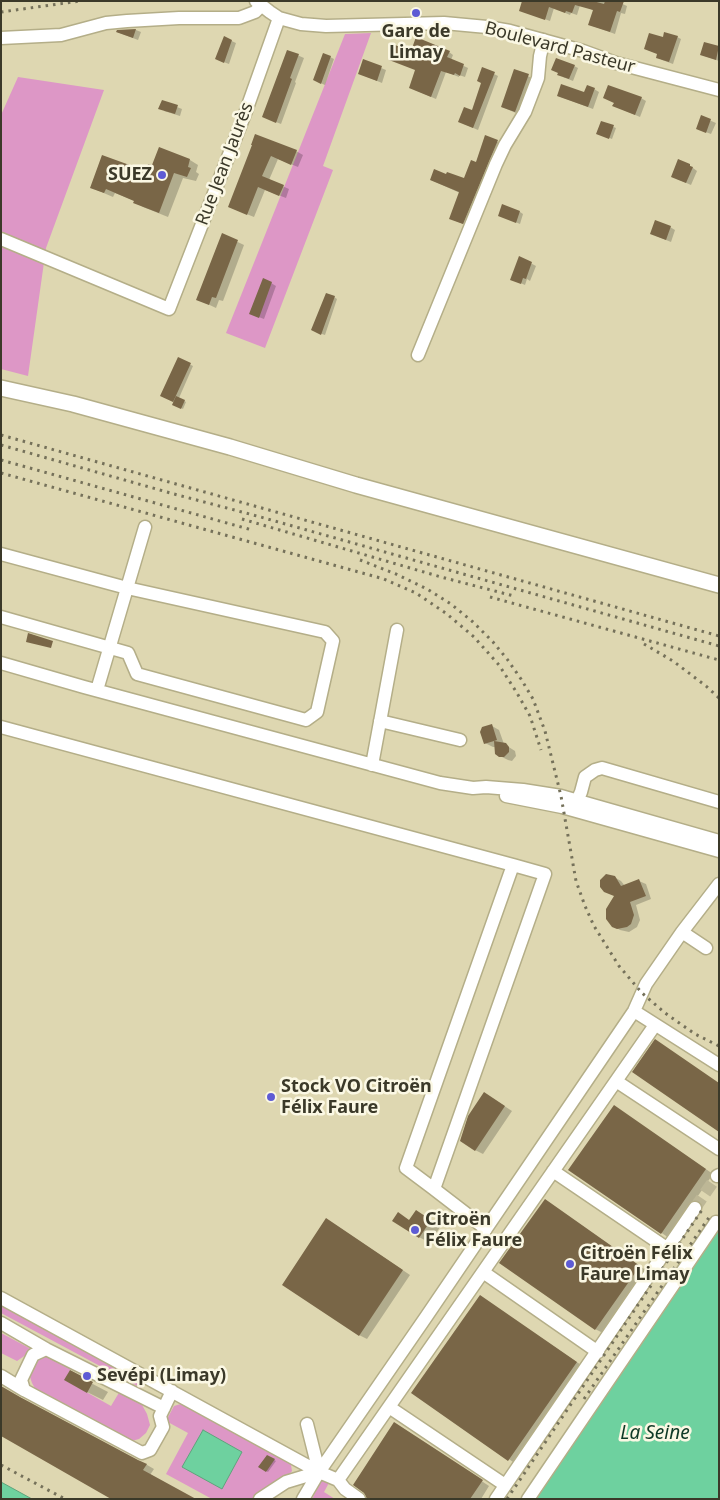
<!DOCTYPE html>
<meta charset="utf-8">
<style>
body{margin:0}
#map{position:relative;width:720px;height:1500px;overflow:hidden;background:#ded7b1;font-family:"Noto Sans",sans-serif}
canvas{display:block}
.frame{position:absolute;inset:0;border:2px solid #3b3929;pointer-events:none}
</style>
<div id="map">
<canvas width="720" height="1500"></canvas>
<div class="frame"></div>
</div>
<script>
const ctx = document.querySelector('canvas').getContext('2d');
ctx.lineJoin = 'round';
function fill(path, color) { ctx.fillStyle = color; ctx.fill(path, 'evenodd'); }
const shape = rows => new Path2D(rows.map(r => 'M' + r).join(''));
function stroke(path, color, width, dash) { ctx.strokeStyle = color; ctx.lineWidth = width; ctx.lineCap = dash ? 'butt' : 'round'; ctx.setLineDash(dash || []); ctx.stroke(path); }
function write(font, color, halo, rows, align = 'center') {
  ctx.font = font + ' "Noto Sans",sans-serif'; ctx.lineWidth = 5; ctx.setLineDash([]); ctx.textBaseline = 'middle'; ctx.strokeStyle = halo; ctx.fillStyle = color; for (const [text, x, y, turn = 0] of rows) {
    ctx.save(); ctx.translate(x, y); ctx.rotate((+turn || 0) * Math.PI / 180); ctx.textAlign = isNaN(turn) ? turn : align; if (halo) ctx.strokeText(text, 0, 0); ctx.fillText(text, 0, 0); ctx.restore();
  }
}
fill(shape([
 [371,33,323,166,333,170,265,348,226,333,345,34],
 [18,77,104,90,46,248,28,376,1,369,1,115],
 [1,1305,142,1382,141,1388,1,1313],
 [1,1333,33,1350,17,1361,1,1353],
 [46,1355,72,1366,65,1380,111,1406,120,1391,141,1403,147,1414,150,1425,146,1433,139,1439,128,1442,37,1392,32,1383,29,1374,38,1358],
 [184,1403,287,1460,291,1465,292,1471,288,1476,252,1499,212,1499,166,1474,188,1433,166,1421,174,1406],
 [323,1478,330,1481,324,1492,335,1499,312,1499]
]), '#dd97c6');
const water = shape([
 [719,1229,719,1499,534,1499,719,1229],
 [203,1430,242,1452,222,1489,182,1467,203,1430],
 [1,1482,32,1499,1,1499,1,1482]
]);
fill(water, '#6ed19f');
stroke(water, '#5fa37c', 1);
fill(shape([
 [521,1,537,1,581,2,577,15,571,13,570,15,554,8,550,21,520,10,523,2],
 [597,1,616,1,627,6,625,14,621,13,615,34,590,25,594,11,589,8,597,4],
 [136,30,141,32,138,40,117,32],
 [677,37,681,39,673,64,662,60,658,57,659,54,645,49,664,38],
 [225,38,236,43,229,64,221,61],
 [705,43,719,47,719,61,702,55],
 [288,51,304,58,295,82,296,83,281,124,266,118],
 [449,52,453,55,451,60,468,68,465,77,459,75,459,77,446,72,436,99,415,90,417,70],
 [324,54,334,59,325,85,318,82],
 [364,61,386,70,382,83,360,74],
 [574,66,578,68,573,81,563,77],
 [515,70,536,80,523,116,502,107],
 [494,74,498,76,478,130,464,124,472,112],
 [594,89,599,92,593,109,558,96,585,94],
 [641,98,646,101,640,117,619,108],
 [162,101,182,109,180,116,164,111],
 [702,117,716,123,711,134,703,131],
 [602,122,616,128,612,139,598,133],
 [486,137,505,145,470,227,451,219,460,193,431,180,465,180,476,163],
 [254,145,296,151,303,155,298,167,278,159,269,180,289,189,286,198,265,190,254,217,229,207],
 [190,160,198,165,196,172,199,174,196,181,183,178,168,217,143,207,135,202,135,201,115,193,113,197,92,188],
 [689,165,697,171,691,185,677,179],
 [520,212,523,214,520,224,503,217],
 [670,227,675,230,671,242,656,236],
 [223,235,244,245,223,301,219,300,216,308,197,299],
 [519,257,536,266,530,281,527,279,525,285,516,281],
 [271,283,276,286,264,319,256,316],
 [334,297,337,299,325,335,316,332],
 [179,359,193,366,179,398,186,402,183,409,173,404,174,402,162,396],
 [492,726,499,730,504,744,515,751,516,756,512,761,508,760,500,756,496,747,493,747,485,743],
 [614,877,621,881,625,886,639,881,646,884,651,899,636,905,640,920,637,927,629,932,620,930,613,926,615,896],
 [492,1098,512,1111,483,1154,475,1150],
 [621,1111,713,1174,669,1238,570,1170],
 [552,1205,647,1271,603,1333,595,1329],
 [399,1214,410,1221,425,1218,440,1227,430,1243,419,1237],
 [334,1224,410,1275,367,1339,359,1335],
 [487,1301,584,1367,516,1464,413,1393],
 [70,1372,108,1392,103,1400,81,1389],
 [24,1401,138,1461,142,1462,154,1469,150,1475],
 [402,1428,489,1486,481,1499,368,1499],
 [267,1456,276,1461,268,1472,260,1467]
]), '#0003');
fill(shape([
 [522,1,593,1,604,4,605,1,624,1,620,12,617,11,610,32,588,25,593,10,575,5,572,13,566,11,565,13,549,7,545,20,519,11],
 [136,29,133,38,116,32,117,30],
 [664,32,678,36,669,62,656,58,657,54,644,49,649,33,663,37],
 [224,36,232,40,224,63,215,59],
 [416,37,450,51,447,57,464,64,460,76,455,73,454,75,441,71,431,97,409,88,415,70,389,60,395,45,411,51],
 [704,42,719,46,716,60,700,55],
 [287,50,299,54,290,78,292,79,276,123,262,117],
 [323,53,331,56,321,84,313,80],
 [556,58,575,65,569,79,557,75,558,73,551,70],
 [363,59,382,66,377,81,358,74],
 [482,67,495,72,473,128,458,122,464,107,472,110,481,83,477,81],
 [514,69,529,74,515,112,501,107],
 [561,84,584,92,587,85,595,88,588,107,557,96],
 [608,85,642,97,635,115,612,106,614,103,603,98],
 [162,100,178,105,175,114,158,109],
 [701,115,711,119,706,133,696,129],
 [601,121,614,125,609,139,596,134],
 [255,134,297,150,291,165,271,156,270,158,262,176,284,185,279,196,258,187,247,215,228,207,252,145,251,145],
 [485,135,498,140,463,224,449,219,459,192,430,180,434,169,446,174,447,172,464,178,471,160,476,162],
 [159,147,190,159,188,167,191,168,187,177,174,173,159,213,133,203,134,201,106,189,104,193,90,188,102,155,146,171,148,164,152,165],
 [678,159,690,164,690,166,693,167,686,183,671,177],
 [502,204,520,211,516,223,498,216],
 [655,220,671,226,666,240,650,234],
 [222,233,238,240,216,298,212,297,209,305,196,300],
 [519,256,532,262,526,279,523,278,521,284,510,280],
 [263,278,272,282,259,318,249,314],
 [326,293,335,296,321,335,311,330],
 [178,357,191,363,173,402,160,396],
 [176,396,185,400,181,409,172,405],
 [28,633,53,641,51,648,26,642],
 [492,724,497,740,494,741,506,743,509,747,509,752,504,757,499,757,495,754,494,741,484,744,480,732,482,727],
 [606,874,615,876,621,886,639,879,646,896,630,902,634,915,631,924,627,927,617,929,612,927,606,919,606,909,614,896,604,892,600,887,600,880],
 [655,1039,719,1083,719,1132,632,1072],
 [484,1092,505,1106,475,1151,460,1141,468,1116],
 [614,1105,706,1169,661,1234,568,1170],
 [545,1199,640,1266,595,1330,499,1263],
 [416,1210,431,1220,419,1238,392,1221,398,1212,409,1220],
 [326,1218,403,1270,359,1336,282,1285],
 [480,1295,577,1362,508,1461,411,1393],
 [70,1370,93,1382,87,1393,64,1380],
 [1,1386,20,1397,138,1460,147,1464,143,1470,196,1499,111,1499,1,1436],
 [394,1422,483,1480,470,1499,367,1499,364,1493,353,1485],
 [267,1455,275,1459,266,1472,258,1467]
]), '#796647');
stroke(shape([
 [695,1208,717,1176]
]), '#bdb796', 12, [12, 6]);
const minor = shape([
 [256,1,270,12,279,18,301,24,326,26,444,23,487,27,510,31,583,51,616,63,719,90],
 [1,38,61,35,106,23,127,21,179,18,239,18,255,12,261,6],
 [1,239,169,309,246,111,279,18],
 [418,355,496,164,505,145,525,112,538,78,540,56,544,40],
 [1,554,127,588,325,632,333,641,317,712,306,720,137,674,128,653,1,617],
 [1,663,84,687,440,783,473,788,486,787,523,790,561,796,719,841],
 [97,690,145,527],
 [380,721,460,740],
 [1,727,513,865],
 [372,765,397,630],
 [506,796,562,807,719,851],
 [577,801,581,792,585,777,595,770,602,768,719,802],
 [682,932,706,948],
 [634,1011,719,1065],
 [616,1081,719,1149],
 [553,1171,668,1249],
 [717,1176,719,1175],
 [434,1189,406,1168,513,865,545,874,434,1189,486,1229],
 [483,1272,598,1352],
 [1,1298,319,1472,338,1480,655,1025],
 [1,1323,46,1349],
 [1,1376,24,1390],
 [389,1407,505,1485],
 [164,1408,46,1349,33,1355,21,1380,24,1390,142,1453,150,1450,163,1427,160,1416,172,1391],
 [307,1424,319,1472],
 [338,1480,345,1489,359,1499],
 [260,1499,286,1482,319,1472],
 [303,1499,319,1472,426,1317,634,1011,646,984,682,932,719,884],
 [496,1499,695,1208],
 [528,1499,716,1222]
]);
const major = shape([
 [1,388,73,404,230,447,356,485,719,585]
]);
stroke(minor, '#b4ae88', 15);
stroke(major, '#b4ae88', 18);
stroke(minor, '#fff', 12);
stroke(major, '#fff', 15);
stroke(shape([
 [1,12,80,1],
 [1,435,719,636],
 [1,445,174,494,257,516,719,646],
 [1,460,252,530],
 [1,473,384,579,416,593,447,614,474,637,499,665,517,693,530,716,541,750],
 [242,519,441,577,514,596],
 [360,560,396,574,427,589,451,604,473,622,493,642,507,659,521,679,533,699,545,731,561,796,576,881,585,906,594,926,619,966,642,993,665,1013,695,1034,719,1046],
 [490,597,719,660],
 [644,644,673,661,706,686,719,698],
 [584,1399,710,1216],
 [1,1465,65,1499],
 [507,1499,702,1210]
]), '#75715a', 3, [2.5, 5]);
for (const [x, y, r, color] of [
 [416,13,5,"#5e5bd4"],
 [162,175,5,"#5e5bd4"],
 [271,1097,5,"#5e5bd4"],
 [415,1230,5,"#5e5bd4"],
 [570,1264,5,"#5e5bd4"],
 [87,1376,5,"#5e5bd4"]
]) { const dot = new Path2D(); dot.arc(x, y, r, 0, 2 * Math.PI); ctx.fillStyle = color; ctx.fill(dot); stroke(dot, '#fbf8e4', 2); }
write('bold 18px', '#3b3929', '#fbf8e4', [
 ["Gare de",416,32,"center"],
 ["Limay",416,53,"center"],
 ["SUEZ",152,175,"right"],
 ["Stock VO Citroën",281,1087],
 ["Félix Faure",281,1108],
 ["Citroën",425,1220],
 ["Félix Faure",425,1241],
 ["Citroën Félix",580,1254],
 ["Faure Limay",580,1275],
 ["Sevépi (Limay)",97,1376]
], 'left');
write('18px', '#3b3929', '#fbf8e4', [
 ["Boulevard Pasteur",560,48,15],
 ["Rue Jean Jaurès",225,164,-69]
]);
write('italic 19px', '#0f3a26', '#fbf8e4', [
 ["La Seine",655,1434]
]);
</script>
